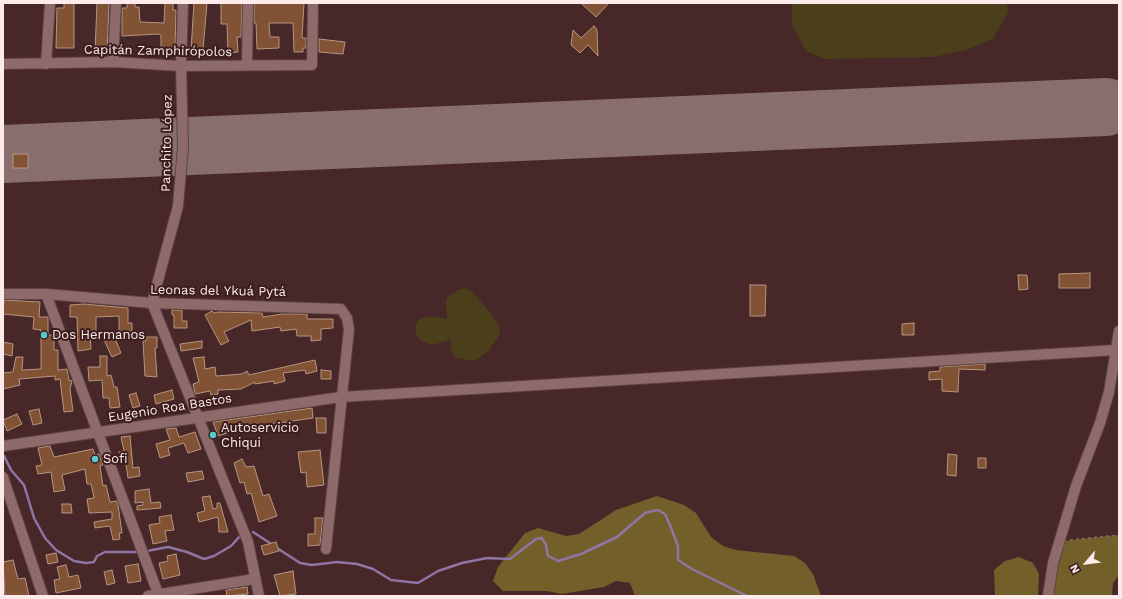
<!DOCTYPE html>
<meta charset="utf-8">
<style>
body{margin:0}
#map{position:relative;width:1122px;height:599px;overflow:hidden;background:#472727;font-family:"Work Sans",sans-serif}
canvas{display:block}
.frame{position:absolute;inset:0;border:4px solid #fdebeb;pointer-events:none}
.north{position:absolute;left:1066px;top:543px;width:40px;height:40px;-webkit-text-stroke:3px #3c1d1e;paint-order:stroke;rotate:242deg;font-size:11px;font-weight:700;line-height:16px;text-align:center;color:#fdebeb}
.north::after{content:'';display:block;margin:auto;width:14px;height:18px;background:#fdebeb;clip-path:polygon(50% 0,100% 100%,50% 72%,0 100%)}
</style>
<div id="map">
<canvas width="1122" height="599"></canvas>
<div class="frame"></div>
<div class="north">N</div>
</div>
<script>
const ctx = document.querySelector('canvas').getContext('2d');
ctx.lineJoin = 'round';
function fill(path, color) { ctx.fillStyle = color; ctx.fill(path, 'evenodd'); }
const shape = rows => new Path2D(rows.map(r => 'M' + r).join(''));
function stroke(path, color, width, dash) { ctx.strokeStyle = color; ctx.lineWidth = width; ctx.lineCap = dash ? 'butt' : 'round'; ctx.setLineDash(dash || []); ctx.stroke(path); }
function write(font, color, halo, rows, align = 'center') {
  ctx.font = font + ' "Work Sans",sans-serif'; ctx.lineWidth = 4; ctx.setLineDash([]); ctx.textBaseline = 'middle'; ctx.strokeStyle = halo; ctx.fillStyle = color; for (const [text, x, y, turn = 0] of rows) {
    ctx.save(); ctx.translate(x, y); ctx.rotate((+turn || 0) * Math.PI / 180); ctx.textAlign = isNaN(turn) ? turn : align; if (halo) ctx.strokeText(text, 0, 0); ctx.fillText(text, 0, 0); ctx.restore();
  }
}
fill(shape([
 [792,3,1007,3,1008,12,993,39,966,50,933,57,824,59,806,51,792,25],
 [465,288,472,291,491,314,499,326,500,334,488,352,476,360,469,360,454,357,451,351,451,340,431,345,419,339,416,333,415,326,419,320,426,317,433,316,447,319,446,299,458,290]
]), '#4b3e1b');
fill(shape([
 [657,496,684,505,696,513,711,537,723,546,736,550,794,556,805,563,813,574,821,596,635,596,630,583,616,581,604,587,562,594,547,591,503,591,493,581,498,567,525,533,538,528,566,536,579,534,616,510],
 [1119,535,1119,575,1113,583,1112,596,1048,596,1064,541],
 [1019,557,1033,563,1039,574,1038,596,995,596,994,570,1005,561]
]), '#735f29');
stroke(shape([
 [4,456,11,470,24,485,34,518,45,538,56,550,74,561,86,563,94,562,97,556,105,552,136,552],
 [253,532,273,545],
 [277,548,300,563,312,565,337,562,357,564,373,569,391,580,418,583,438,571,462,563,487,558,510,559,536,539,542,538,546,545,548,556,558,561,581,554,617,537,645,513,658,510,665,514,670,525,678,546,678,560,692,569,747,596],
 [147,551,168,547,187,552,204,559,214,556,231,546,241,535]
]), '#8f75a4', 2.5);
stroke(shape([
 [3,154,1106,107]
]), '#886e6e', 58);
const building = shape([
 [64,3,74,3,74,48,56,48,57,8,64,8,64,3],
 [97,3,109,3,107,52,95,52,97,3],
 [127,3,135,3,135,7,139,7,140,22,164,23,165,3,173,3,173,10,176,10,175,50,161,49,161,36,159,34,122,36,122,8,127,8,127,3],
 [194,3,207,3,203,50,191,50,194,3],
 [221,3,242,3,241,37,237,37,238,52,228,53,227,24,221,24,221,3],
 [254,3,304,3,302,38,306,38,306,48,303,48,303,52,294,52,293,23,269,23,270,37,279,37,279,48,257,49,256,23,254,23,254,3],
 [581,3,609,3,596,17,581,3],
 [594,26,597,30,598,56,588,45,580,53,571,45,573,30,581,38,594,26],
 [319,39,345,42,343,54,319,52,319,39],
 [13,154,28,154,28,168,13,168,13,154],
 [1090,273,1090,288,1059,288,1059,274,1090,273],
 [1018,275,1027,275,1028,289,1019,290,1018,275],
 [750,285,766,285,765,316,750,316,750,285],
 [4,300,40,302,39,317,48,317,48,335,54,335,54,350,58,350,58,370,67,369,69,380,72,381,70,389,73,411,64,412,60,379,55,380,55,376,19,379,20,385,3,389,3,373,13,372,16,357,23,357,22,370,41,369,41,330,33,329,34,317,3,314,4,300],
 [84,304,128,308,128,323,132,323,132,331,119,331,119,316,96,317,96,334,90,334,91,349,78,351,77,317,70,317,70,305,84,304],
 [172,310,182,310,182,321,187,321,187,328,174,328,174,315,172,315,172,310],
 [212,311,214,313,218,312,262,313,263,317,282,314,307,314,307,319,333,319,333,328,321,329,321,340,311,341,311,336,297,336,296,329,281,331,280,327,252,331,251,320,224,332,229,341,221,345,205,315,212,311],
 [914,323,914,335,902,335,902,324,914,323],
 [114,336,121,353,112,357,104,340,114,336],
 [146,337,157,337,157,348,155,348,157,377,145,376,143,341,146,341,146,337],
 [202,341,202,348,181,351,180,344,202,341],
 [3,342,13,344,12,356,3,354,3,342],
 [100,356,107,356,107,376,111,375,114,387,117,387,120,407,110,408,109,398,103,398,102,380,89,381,88,367,100,367,100,356],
 [204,357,205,369,215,367,216,376,242,374,247,371,249,375,315,360,317,371,306,374,305,370,283,373,285,381,274,384,274,381,255,384,255,382,241,389,218,390,218,394,211,395,210,391,195,394,193,384,199,382,193,358,204,357],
 [985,364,985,370,959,369,958,392,942,391,942,379,929,380,929,372,940,371,940,367,985,364],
 [321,370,331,371,331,379,321,379,321,370],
 [172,390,174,399,156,404,154,395,172,390],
 [136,393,140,406,133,408,129,395,136,393],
 [312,408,313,418,272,424,273,426,254,430,254,428,244,430,243,428,218,436,213,422,312,408],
 [39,409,42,423,33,425,29,411,39,409],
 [17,414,22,424,7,431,3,420,17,414],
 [316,418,326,418,326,433,317,433,316,418],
 [176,428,179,437,195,432,201,449,188,453,184,443,168,448,170,455,160,458,156,444,170,440,166,429,176,428],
 [130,436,133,468,139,467,140,476,128,478,125,458,120,459,119,452,124,451,121,437,130,436],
 [50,446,54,457,93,449,95,455,99,454,103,465,100,466,103,486,106,485,110,502,117,501,118,505,122,533,119,533,120,539,113,540,110,526,95,528,94,522,112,519,112,512,89,513,87,499,94,498,91,484,87,484,85,469,62,475,65,490,54,492,51,472,38,474,36,466,42,465,38,448,50,446],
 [320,450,324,485,307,487,306,472,301,473,298,452,320,450],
 [948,454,957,455,956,476,947,475,948,454],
 [978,458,986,458,986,468,978,468,978,458],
 [242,459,246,467,254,466,263,496,269,494,277,516,259,522,251,493,247,494,244,482,240,483,234,463,242,459],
 [202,471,204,479,188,482,186,473,202,471],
 [149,489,151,503,160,502,161,508,137,510,137,506,143,505,143,502,135,503,135,491,149,489],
 [210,496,213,509,217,508,217,503,220,503,228,532,219,532,218,517,199,522,197,513,205,511,202,497,210,496],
 [62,504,71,504,72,513,62,513,62,504],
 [171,515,174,530,165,531,167,541,153,544,149,525,160,523,159,517,171,515],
 [315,518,323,518,320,545,308,546,308,534,315,534,315,518],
 [276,542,279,551,264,555,261,546,276,542],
 [56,553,58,562,48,564,46,555,56,553],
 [176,554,180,575,163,579,159,563,168,561,167,556,176,554],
 [13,560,18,579,25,578,29,596,5,596,3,562,13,560],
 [138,564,141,581,128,583,125,566,138,564],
 [66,565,69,577,78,575,81,588,56,593,54,580,60,579,57,567,66,565],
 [112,570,115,583,107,585,104,572,112,570],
 [293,571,296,594,280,596,274,575,293,571],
 [247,587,248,594,227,596,226,590,247,587]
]);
fill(building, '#815334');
stroke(building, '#b69682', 1);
const street = shape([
 [183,3,181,66,183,147,178,206,152,303,248,542,259,596],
 [113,62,116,3],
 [3,64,113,62,181,66,312,65,313,3],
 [46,64,50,3],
 [247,64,248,3],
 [3,294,46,294,152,303,341,309,347,318,349,329,326,549],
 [46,294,159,596],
 [3,446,341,397,1116,350],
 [3,477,43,596],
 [148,596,255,579],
 [1048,596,1053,563,1076,486,1100,423,1109,392,1119,331]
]);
stroke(street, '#5e4445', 12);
stroke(shape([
 [1070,540,1119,535]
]), '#886d6d', 1.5, [3, 3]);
stroke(street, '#8f6a6a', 10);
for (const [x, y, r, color] of [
 [44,335,4,"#53cdca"],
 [213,435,4,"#53cdca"],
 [95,459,4,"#53cdca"]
]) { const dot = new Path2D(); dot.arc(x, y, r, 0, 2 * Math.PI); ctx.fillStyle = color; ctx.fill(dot); stroke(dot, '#3c1d1e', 1.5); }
write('13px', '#fdebeb', '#3c1d1e', [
 ["Capitán Zamphirópolos",158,51,1],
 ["Panchito López",167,143,-89],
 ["Leonas del Ykuá Pytá",218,291,1],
 ["Eugenio Roa Bastos",170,408,-9]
]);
write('13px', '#fdebeb', '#3c1d1e', [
 ["Dos Hermanos",52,335],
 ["Autoservicio",221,428],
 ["Chiqui",221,443],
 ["Sofi",103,459]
], 'left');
</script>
